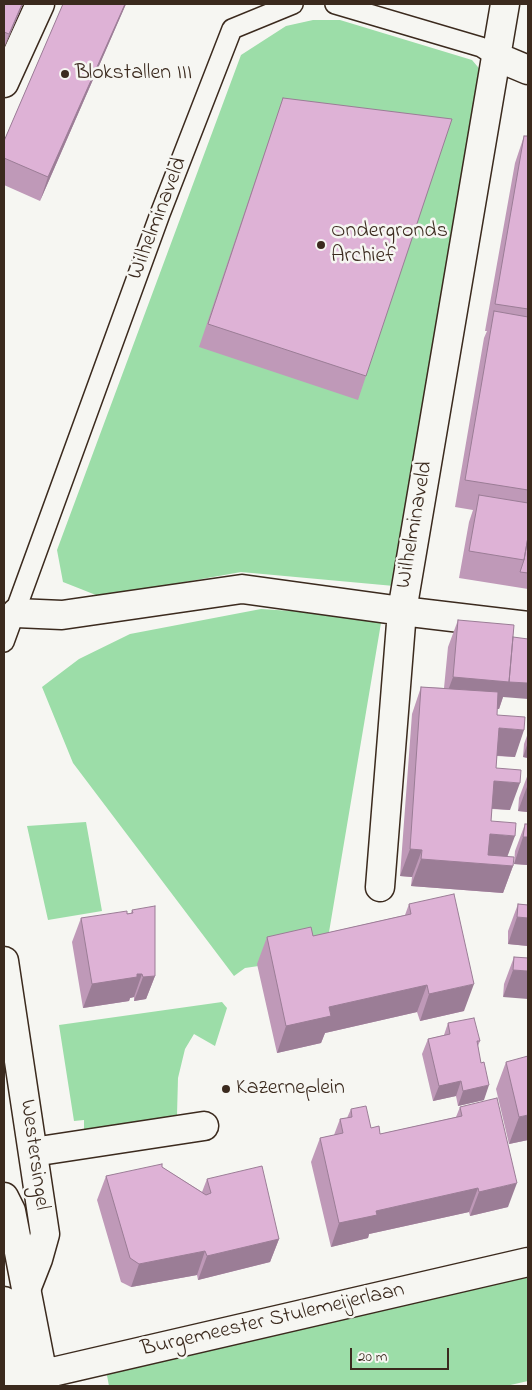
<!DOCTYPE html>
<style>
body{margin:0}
#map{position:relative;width:532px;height:1390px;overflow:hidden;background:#f6f6f2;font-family:"Indie Flower",sans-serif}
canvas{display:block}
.frame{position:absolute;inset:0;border:5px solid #3b2a1e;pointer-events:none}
.scale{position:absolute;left:350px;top:1348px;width:99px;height:22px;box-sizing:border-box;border:2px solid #3b2a1e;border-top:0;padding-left:6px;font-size:15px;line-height:18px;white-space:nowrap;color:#3b2a1e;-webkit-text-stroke:4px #f6f6f2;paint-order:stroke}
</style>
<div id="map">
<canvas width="532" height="1390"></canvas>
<div class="frame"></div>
<div class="scale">20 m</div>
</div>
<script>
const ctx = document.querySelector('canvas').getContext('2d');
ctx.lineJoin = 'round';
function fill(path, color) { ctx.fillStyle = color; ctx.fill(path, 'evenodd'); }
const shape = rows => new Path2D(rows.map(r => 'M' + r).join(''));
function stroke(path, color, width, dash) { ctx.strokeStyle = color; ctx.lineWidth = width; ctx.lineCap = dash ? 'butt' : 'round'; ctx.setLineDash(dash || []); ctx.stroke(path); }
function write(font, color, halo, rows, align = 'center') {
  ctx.font = font + ' "Indie Flower",sans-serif'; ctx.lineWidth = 5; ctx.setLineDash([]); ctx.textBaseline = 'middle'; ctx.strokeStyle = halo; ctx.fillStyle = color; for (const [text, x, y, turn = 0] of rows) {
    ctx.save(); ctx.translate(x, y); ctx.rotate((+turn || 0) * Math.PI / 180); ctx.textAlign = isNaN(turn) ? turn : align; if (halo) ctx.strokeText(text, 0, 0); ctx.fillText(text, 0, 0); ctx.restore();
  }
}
fill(shape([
 [313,20,340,20,472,60,483,73,394,586,241,572,101,597,63,582,57,550,241,55,286,26],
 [261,609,382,617,326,950,286,962,245,968,234,976,73,763,42,687,79,659,130,634],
 [86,822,102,911,48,920,27,826],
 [222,1002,227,1008,215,1046,194,1034,185,1049,178,1078,177,1115,84,1130,84,1120,74,1121,59,1025],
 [528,1271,528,1381,506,1386,109,1386,106,1370]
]), '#9cdda8');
const lane = shape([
 [335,4,481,47,497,57],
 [4,642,160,214,232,29,293,4]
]);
const street = shape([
 [497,57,528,70],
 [4,83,40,4],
 [16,613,62,615,242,589,402,611,505,4],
 [380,887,402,611,528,626],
 [4,961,45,1234,38,1259,27,1287],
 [33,1152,204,1126]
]);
const secondary = shape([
 [4,1197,11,1211,45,1386],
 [4,1301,19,1386],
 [18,1380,528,1262]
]);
stroke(lane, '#3b2a1e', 22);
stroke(street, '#3b2a1e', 31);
stroke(secondary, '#3b2a1e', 31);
stroke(lane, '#f6f6f2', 19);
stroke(street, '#f6f6f2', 28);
stroke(secondary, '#f6f6f2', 28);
fill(shape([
 [4,4,23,4,4,48],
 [63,4,126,4,40,201,4,185,4,141],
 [283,98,366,376,358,400,199,347],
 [524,136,528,136,528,498,527,502,528,503,528,589,459,578,469,522,473,510,455,507,484,338,487,331,485,331,515,163],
 [458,620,503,697,499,709,497,709,497,715,515,757,497,756,496,768,510,810,492,809,491,821,507,856,513,866,503,893,411,886,412,877,400,876,412,714,421,687,444,688,448,647],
 [528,733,528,758,523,757,524,744],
 [528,774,528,812,518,811,519,798],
 [525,824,528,824,528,865,514,864,515,851],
 [409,904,464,1011,420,1021,417,1012,325,1033,321,1043,277,1053,257,964,267,937,313,936,405,915],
 [518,904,528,905,528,946,508,944,508,931],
 [132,910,155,976,146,999,134,1001,134,997,130,998,129,1001,83,1008,72,942,81,918,131,913],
 [514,957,528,958,503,997,504,984],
 [448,1023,480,1041,478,1046,484,1100,458,1106,456,1096,433,1101,422,1054,428,1039,444,1035],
 [506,1062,528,1140,509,1144,496,1089],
 [460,1107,508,1207,470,1216,469,1212,369,1234,368,1238,331,1247,311,1162,320,1138,334,1135,340,1119,347,1118,351,1109,371,1128,380,1134,456,1117],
 [162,1167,202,1192,207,1179,279,1239,270,1262,198,1280,197,1275,131,1287,121,1282,97,1200,106,1176]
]), '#bf99b8');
fill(shape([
 [22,4,23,4,4,48,9,34],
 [125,4,126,4,40,201,48,177],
 [453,677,528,683,528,699,503,697,499,709,443,704],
 [499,728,524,730,515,757,489,755],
 [528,742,528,758,523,757],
 [494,781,520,783,510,810,484,808],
 [528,784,528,812,518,811],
 [490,834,515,836,505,863,480,861],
 [523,837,528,837,528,865,514,864],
 [410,849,422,850,412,877,400,876],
 [421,859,513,866,503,893,411,886],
 [517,917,528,918,528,946,508,944],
 [513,970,528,971,528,999,503,997],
 [137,974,142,974,134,997,130,998,129,1001,83,1008,92,984],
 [155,976,146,999,134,1001,143,977],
 [474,984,464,1011,420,1021,429,994],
 [427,985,417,1012,325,1033,321,1043,277,1053,286,1026,329,1007],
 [461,1081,456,1096,433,1101,439,1086],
 [489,1085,484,1100,458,1106,463,1091],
 [528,1115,528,1140,509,1144,519,1117],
 [517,1183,508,1207,470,1216,479,1192],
 [478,1188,469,1212,369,1234,368,1238,331,1247,339,1223,376,1211],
 [279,1239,270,1262,198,1280,207,1256],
 [205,1251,197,1275,131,1287,139,1264]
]), '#9b7d96');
const building = shape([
 [4,4,22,4,9,34,4,32,4,4],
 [63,4,125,4,48,177,4,158,4,141,63,4],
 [283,98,452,119,366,376,208,324,283,98],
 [524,136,528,136,528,309,495,304,524,136],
 [494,311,528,317,528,490,465,480,494,311],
 [479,495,528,503,528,537,524,560,469,551,479,495],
 [528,537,528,573,520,572,524,560,528,537],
 [458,620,514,625,509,682,453,677,458,620],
 [513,637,528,639,528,683,509,682,513,637],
 [421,687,498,692,497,715,525,717,524,730,499,728,496,768,521,770,520,783,494,781,491,821,516,823,515,836,490,834,488,855,514,857,513,866,421,859,422,850,410,849,421,687],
 [525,824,528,824,528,837,523,837,525,824],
 [454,894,474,984,429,994,427,985,329,1007,331,1016,286,1026,267,937,311,927,313,936,411,914,409,904,454,894],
 [518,904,528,905,528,918,517,917,518,904],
 [155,906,155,976,143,977,142,974,137,974,137,977,92,984,81,918,127,911,127,914,133,913,132,910,155,906],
 [514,957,528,958,528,971,513,970,514,957],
 [474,1018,480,1041,477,1041,481,1063,484,1062,489,1085,463,1091,461,1081,439,1086,428,1039,450,1034,448,1023,474,1018],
 [528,1056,528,1115,519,1117,506,1062,528,1056],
 [497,1098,517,1183,479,1192,478,1188,376,1211,377,1215,339,1223,320,1138,343,1133,340,1119,352,1117,351,1109,366,1106,371,1128,379,1126,380,1134,462,1116,460,1107,497,1098],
 [162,1164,162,1167,206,1195,211,1193,207,1179,262,1166,279,1239,207,1256,205,1251,139,1264,130,1258,106,1176,162,1164]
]);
fill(building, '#deb2d6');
stroke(building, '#9b7d96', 1);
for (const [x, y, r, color] of [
 [65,74,5,"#3b2a1e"],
 [321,245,5,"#3b2a1e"],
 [226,1089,5,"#3b2a1e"]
]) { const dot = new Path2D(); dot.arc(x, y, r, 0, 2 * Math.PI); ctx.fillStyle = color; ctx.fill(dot); stroke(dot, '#f6f6f2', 2); }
write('22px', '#3b2a1e', '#f6f6f2', [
 ["Blokstallen III",75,74],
 ["Ondergronds",331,232],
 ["Archief",331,257],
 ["Kazerneplein",236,1089]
], 'left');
write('22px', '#3b2a1e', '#f6f6f2', [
 ["Wilhelminaveld",159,219,-69],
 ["Wilhelminaveld",416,525,-80],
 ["Westersingel",33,1155,82],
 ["Burgemeester Stulemeijerlaan",273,1321,-13]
]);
</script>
